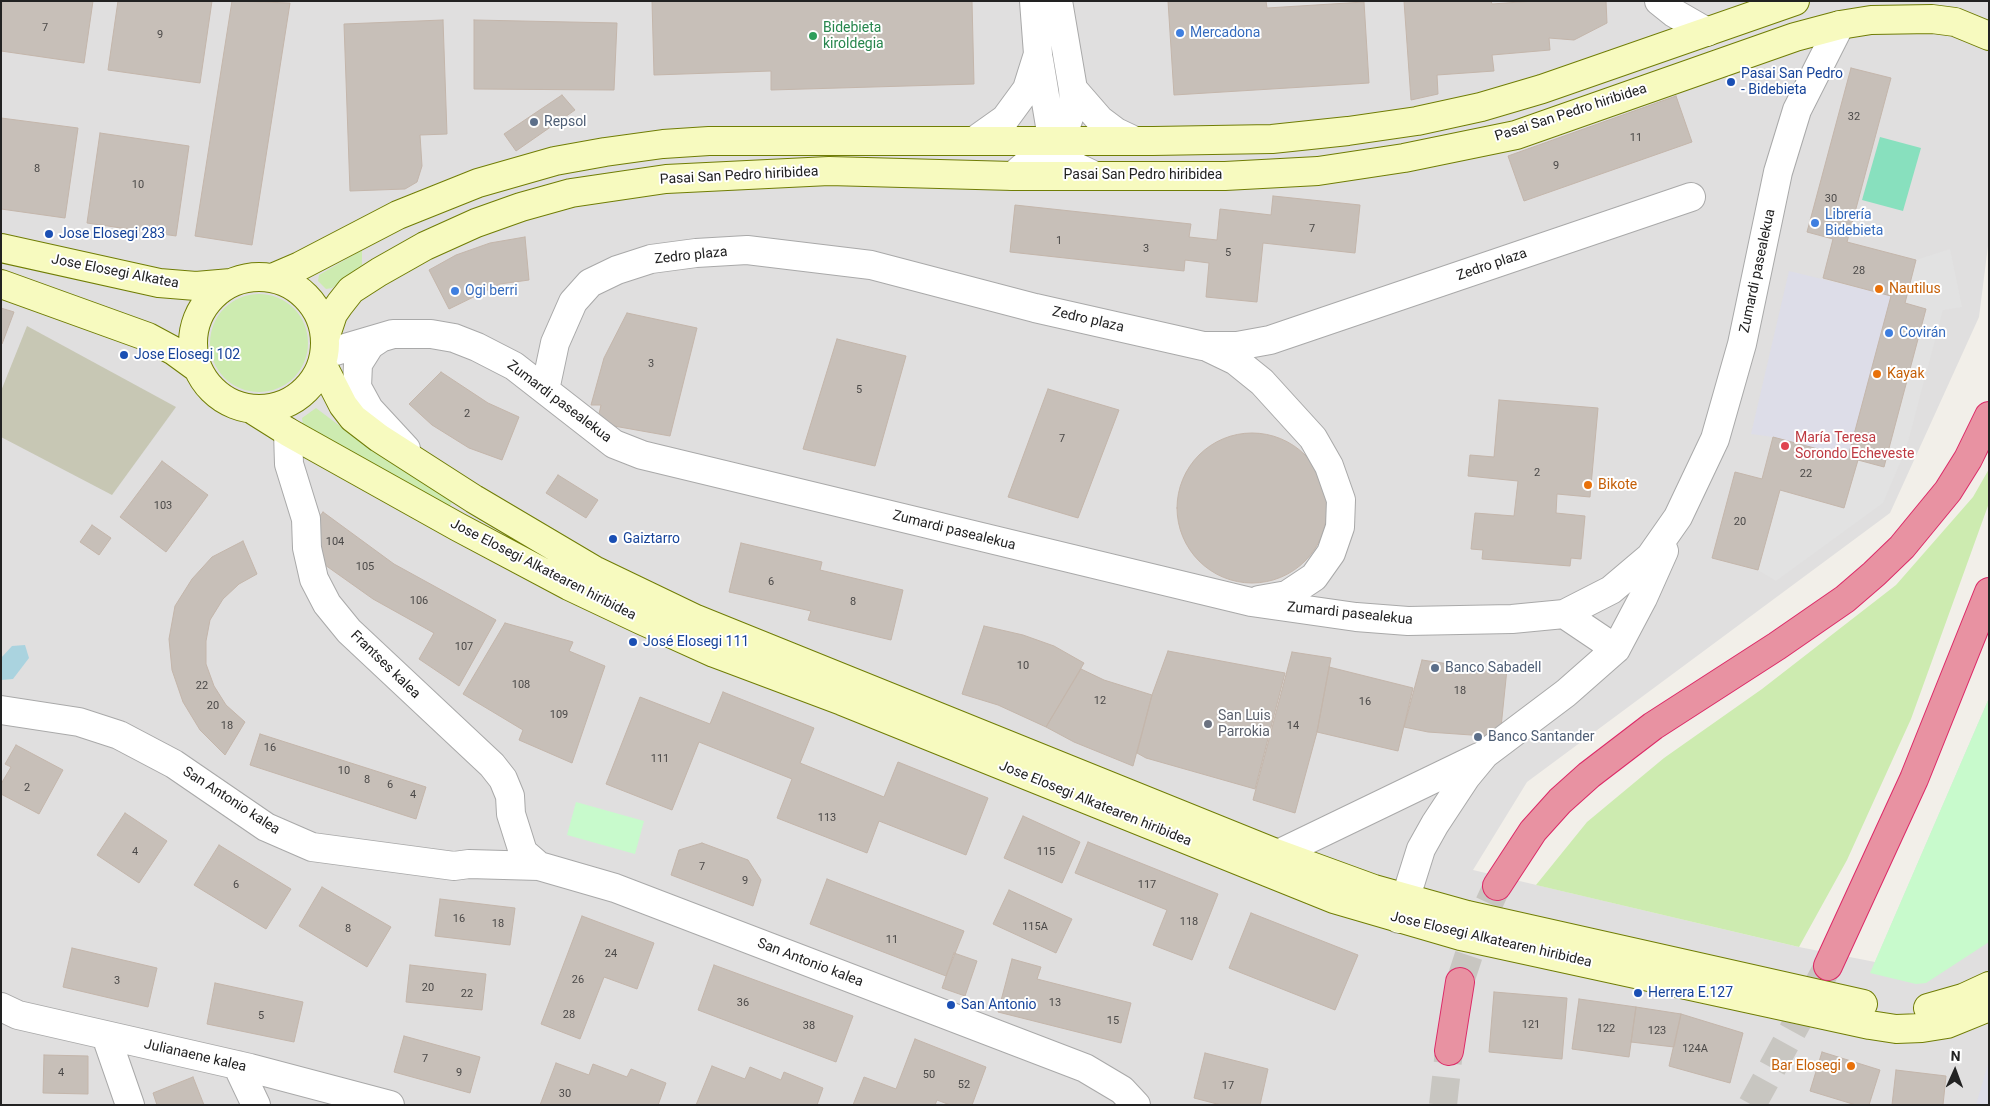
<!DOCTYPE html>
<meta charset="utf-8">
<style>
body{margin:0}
#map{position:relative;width:1990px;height:1106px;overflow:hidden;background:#f2efe9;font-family:Roboto,sans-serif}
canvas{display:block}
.frame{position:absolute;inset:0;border:2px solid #222;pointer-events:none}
.north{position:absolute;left:1930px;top:1046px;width:50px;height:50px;-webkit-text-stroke:4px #fff;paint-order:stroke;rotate:2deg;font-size:14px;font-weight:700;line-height:20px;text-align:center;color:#222}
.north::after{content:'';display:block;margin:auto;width:18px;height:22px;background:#222;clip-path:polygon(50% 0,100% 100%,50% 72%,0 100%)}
</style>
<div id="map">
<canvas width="1990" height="1106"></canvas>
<div class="frame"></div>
<div class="north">N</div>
</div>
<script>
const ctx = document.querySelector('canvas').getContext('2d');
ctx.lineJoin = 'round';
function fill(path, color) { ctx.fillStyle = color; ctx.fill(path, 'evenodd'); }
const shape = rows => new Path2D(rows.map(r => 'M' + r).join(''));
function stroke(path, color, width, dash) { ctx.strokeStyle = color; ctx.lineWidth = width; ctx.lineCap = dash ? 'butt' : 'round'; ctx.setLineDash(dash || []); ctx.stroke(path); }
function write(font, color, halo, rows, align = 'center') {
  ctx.font = font + ' Roboto,sans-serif'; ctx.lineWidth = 4; ctx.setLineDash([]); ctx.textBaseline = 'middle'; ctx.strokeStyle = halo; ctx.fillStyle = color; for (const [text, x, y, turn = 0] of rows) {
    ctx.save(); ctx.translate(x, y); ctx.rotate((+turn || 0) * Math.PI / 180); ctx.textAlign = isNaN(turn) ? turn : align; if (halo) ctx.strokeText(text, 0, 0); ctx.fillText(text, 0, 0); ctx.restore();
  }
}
fill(shape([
 [1,1,1989,1,1989,238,1979,317,1890,513,1527,782,1473,870,1799,947,1875,962,1989,698,1989,1105,1,1105]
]), '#e0dfdf');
fill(shape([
 [27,326,176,407,112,495,1,437,1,391]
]), '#c7c7b4');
fill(shape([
 [362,250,362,265,332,288,326,289,318,281,319,275],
 '210 343a49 49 0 1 1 98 0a49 49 0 1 1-98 0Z',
 [316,408,369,448,453,501,449,507,303,425,302,418],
 [1989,469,1989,503,1911,719,1847,860,1799,947,1536,885,1587,822,1664,758,1762,689,1896,585,1973,497]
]), '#cdebb0');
fill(shape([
 [1989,698,1989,942,1926,983,1916,984,1870,973],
 [576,802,644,821,635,854,567,835]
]), '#c8facc');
fill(shape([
 [1880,137,1921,148,1903,211,1862,200]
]), '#88e0be');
fill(shape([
 [1950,249,1962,307,1943,310,1906,449,1883,503,1776,581,1758,570,1780,490,1844,508,1858,460,1884,466,1926,309,1905,303,1916,260]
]), '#e2e2e2');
fill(shape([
 [1789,271,1891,296,1848,457,1773,437,1751,434],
 [1989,1061,1989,1105,1976,1105]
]), '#dddde8');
fill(shape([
 [25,645,29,658,13,679,1,680,1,658,12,646]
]), '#aad3df');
const building = shape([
 [2,1,93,1,84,63,1,51,2,1],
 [118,1,212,1,200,83,108,70,118,1],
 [232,1,290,3,252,245,195,236,232,1],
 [652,1,972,1,974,84,771,90,771,71,654,75,652,1],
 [1168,1,1266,1,1267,8,1364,2,1369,83,1174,95,1168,1],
 [1404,1,1491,1,1492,4,1534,1,1606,1,1607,23,1574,40,1549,38,1550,50,1492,55,1494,71,1437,75,1438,94,1411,100,1404,1],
 [443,20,447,134,420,135,422,166,417,182,405,189,350,191,344,24,443,20],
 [474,20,617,23,614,90,474,89,474,20],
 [1851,68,1891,78,1847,242,1916,260,1905,303,1926,309,1884,467,1858,460,1844,508,1780,490,1758,570,1712,558,1735,472,1762,479,1773,437,1848,457,1891,296,1823,278,1833,239,1807,232,1851,68],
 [562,95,575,110,516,151,504,134,562,95],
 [1676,96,1692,142,1524,201,1508,156,1676,96],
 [1,118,78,128,65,218,1,209,1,118],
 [100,133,189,146,176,236,87,223,100,133],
 [1273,196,1360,205,1355,253,1263,243,1257,302,1206,297,1209,263,1185,260,1184,271,1010,252,1015,205,1191,224,1189,237,1217,240,1220,209,1271,215,1273,196],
 [525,237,529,280,500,284,449,309,429,270,456,255,490,243,525,237],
 [1,308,14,312,2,344,1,343,1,308],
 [627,313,697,328,670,436,597,423,601,405,591,405,604,358,627,313],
 [837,339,906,356,875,466,803,449,837,339],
 [441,372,488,403,519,417,502,460,469,448,432,425,409,404,441,372],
 [1048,389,1119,410,1078,518,1008,497,1048,389],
 [1499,400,1598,408,1590,497,1557,494,1556,513,1585,516,1581,559,1571,558,1570,566,1482,559,1483,550,1471,549,1475,513,1514,516,1518,481,1468,476,1470,455,1494,457,1499,400],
 '1177 508a75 75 0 1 1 150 0a75 75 0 1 1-150 0Z',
 [162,461,208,495,166,552,120,517,162,461],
 [558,475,598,500,586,518,546,493,558,475],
 [323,512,394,564,496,620,459,686,419,659,434,633,373,599,318,560,316,521,323,512],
 [92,525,111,538,99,555,80,542,92,525],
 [243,541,257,574,239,584,223,599,210,620,206,641,206,664,214,686,226,705,245,722,225,755,200,730,183,702,172,670,169,639,175,606,192,579,212,557,243,541],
 [741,543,822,562,820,570,903,590,891,640,808,620,811,611,729,592,741,543],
 [505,623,573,642,569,651,605,666,572,763,519,740,523,730,463,694,505,623],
 [984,626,1023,635,1054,646,1084,663,1046,727,998,705,962,694,984,626],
 [1168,651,1285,673,1255,789,1146,758,1137,753,1152,695,1168,651],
 [1292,652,1331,658,1317,732,1295,813,1253,800,1292,652],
 [1422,660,1483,669,1507,669,1500,737,1428,732,1404,727,1422,660],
 [1329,667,1413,688,1398,751,1317,732,1329,667],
 [1081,669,1104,680,1152,695,1133,766,1074,742,1046,727,1081,669],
 [723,692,814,728,800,763,884,797,898,762,988,798,966,855,879,821,867,853,777,818,792,779,699,742,672,810,606,784,640,697,710,724,723,692],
 [260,734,426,787,416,819,250,765,260,734],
 [16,745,63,770,39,814,1,794,1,784,11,767,5,764,16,745],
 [125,813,167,841,139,883,97,855,125,813],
 [1023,816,1080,842,1062,883,1004,858,1023,816],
 [1088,842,1218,894,1192,960,1153,945,1167,910,1075,873,1088,842],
 [702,843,748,860,761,880,753,906,671,875,679,850,702,843],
 [219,845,291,889,266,929,194,885,219,845],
 [827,879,964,931,946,976,810,924,827,879],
 [322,887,391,927,367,967,299,926,322,887],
 [1009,890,1072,919,1056,953,993,924,1009,890],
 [440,899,515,908,510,945,435,936,440,899],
 [1251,913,1358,955,1335,1010,1229,968,1251,913],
 [582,916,654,943,637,989,604,977,580,1039,541,1024,582,916],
 [72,948,157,968,148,1007,63,987,72,948],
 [954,953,977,961,965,996,942,988,954,953],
 [1012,959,1041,967,1037,979,1131,1003,1121,1043,998,1012,1012,959],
 [410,965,486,974,482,1010,406,1002,410,965],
 [714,965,853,1016,836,1062,698,1010,714,965],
 [215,983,303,1002,294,1042,207,1024,215,983],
 [1494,992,1567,998,1562,1059,1489,1052,1494,992],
 [1579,999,1636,1007,1629,1057,1572,1049,1579,999],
 [1636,1007,1681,1014,1674,1047,1631,1042,1636,1007],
 [1681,1014,1743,1033,1730,1083,1669,1066,1681,1014],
 [404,1036,480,1057,470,1093,394,1072,404,1036],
 [915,1039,986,1067,972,1105,950,1105,937,1100,935,1105,853,1105,864,1077,896,1089,915,1039],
 [1822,1052,1880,1070,1869,1105,1856,1105,1810,1091,1822,1052],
 [1205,1053,1268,1069,1260,1105,1221,1105,1194,1098,1205,1053],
 [44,1055,88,1056,88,1094,43,1093,44,1055],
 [556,1063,589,1075,593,1064,627,1077,631,1069,666,1083,658,1105,540,1105,556,1063],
 [712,1066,745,1079,750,1067,781,1080,784,1072,823,1088,817,1105,696,1105,712,1066],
 [1896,1070,1946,1076,1943,1105,1892,1105,1896,1070],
 [193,1077,204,1105,157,1105,153,1093,193,1077]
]);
fill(building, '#c7bfb8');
stroke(building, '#c4b6ab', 1);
stroke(shape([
 [1460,982,1478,927,1497,886],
 [1443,1105,1449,1051],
 [1752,1105,1828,966]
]), '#c8c6c1', 28, [28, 14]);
const street = shape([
 [1058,1,1073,89,1100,120,1116,132,1135,141],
 [1659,1,1674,13,1707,32],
 [1039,60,1052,138,1063,156,1072,165,1093,175],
 [974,141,1005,119,1027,89,1038,54,1034,1],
 [1013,176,1053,141,1066,126,1074,103,1073,89],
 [379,339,370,345,358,364,357,387,369,409,406,449],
 [1209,348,1236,361,1262,382,1313,438,1329,466,1341,500,1340,527,1331,553,1314,577,1287,595,1259,600],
 [325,354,393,334,431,334,454,338,477,347,514,366,614,444,642,455,1251,602,1356,617,1408,621,1512,619,1564,614,1611,590,1650,557,1678,517,1715,439,1742,344,1778,172,1797,110,1840,25],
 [545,390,555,343,573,302,590,283,617,270,651,259,696,253,747,250,871,265,1035,308,1203,346,1237,346,1270,340,1691,197],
 [288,432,289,464,306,519,307,548,314,579,327,604,349,631,492,765,503,779,510,796,511,814,523,852,539,866],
 [1564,614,1616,649,1643,598,1664,551],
 [1,710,79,722,119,735,174,764,266,827,312,847,454,866,469,864,539,866,615,888,1085,1068,1122,1090,1136,1105],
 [1278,854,1479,757],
 [1399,919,1421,849,1435,824,1466,777,1485,754,1566,693,1616,649],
 [1,1007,18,1015,250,1068,390,1105],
 [106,1036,130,1105],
 [237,1065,256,1105]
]);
const secondary = shape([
 [1,248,159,283,196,286,231,283],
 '193 343a66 66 0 1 1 132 0a66 66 0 1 1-132 0Z',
 [272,278,300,266,398,215,478,183,555,161,605,152,663,144,709,141,1153,141,1272,139,1348,131,1417,121,1481,107,1542,89,1795,1],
 [1,284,148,337,174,351,196,367],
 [325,338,333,314,340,304,351,290,379,272,425,246,476,223,521,207,571,193,666,179,829,171,1013,176,1225,176,1318,171,1404,158,1516,135,1795,37,1840,25,1871,20,1932,19,1955,22,1989,36],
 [322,364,343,405,353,418,379,438,474,499,594,570,696,619,1278,854,1374,889,1467,915,1863,1004],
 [253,410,288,432,458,527,569,586,641,620,714,653,842,701,1334,899,1461,936,1870,1025,1896,1029,1922,1028,1947,1024,1989,1007],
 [1928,1008,1963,998,1989,986]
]);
const highway = shape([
 [1497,886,1533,831,1560,801,1589,775,1653,726,1777,646,1845,599,1874,574,1902,547,1948,491,1968,459,1989,416],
 [1828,966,1914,779,1989,592],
 [1449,1051,1460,982]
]);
stroke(street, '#a9a9a9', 30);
stroke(secondary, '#707d05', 30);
stroke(highway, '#dc2a67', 30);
stroke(street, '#fff', 28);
stroke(secondary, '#f7fabf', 28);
stroke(highway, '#e892a2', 28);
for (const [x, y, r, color] of [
 [1180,33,5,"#3f7fe0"],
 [813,36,5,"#2e9e5b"],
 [1731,82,5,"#1a4fb4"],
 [534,122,5,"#5c6f8a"],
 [1815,223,5,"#3f7fe0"],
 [49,234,5,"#1a4fb4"],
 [1879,289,5,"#e8710a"],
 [455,291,5,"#3f7fe0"],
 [1889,333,5,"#3f7fe0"],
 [124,355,5,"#1a4fb4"],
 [1877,374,5,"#e8710a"],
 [1785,446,5,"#e0444e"],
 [1588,485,5,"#e8710a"],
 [613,539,5,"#1a4fb4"],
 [633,642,5,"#1a4fb4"],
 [1435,668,5,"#5c6f8a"],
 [1208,724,5,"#6b7280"],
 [1478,737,5,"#5c6f8a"],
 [1638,993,5,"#1a4fb4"],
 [951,1005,5,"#1a4fb4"],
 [1851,1066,5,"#e8710a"]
]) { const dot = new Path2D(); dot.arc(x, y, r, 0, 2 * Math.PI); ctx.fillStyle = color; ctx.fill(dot); stroke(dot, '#fff', 2); }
write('11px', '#4b4948', null, [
 ["7",45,28],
 ["9",160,35],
 ["32",1854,117],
 ["11",1636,138],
 ["9",1556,166],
 ["8",37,169],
 ["10",138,185],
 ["30",1831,199],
 ["7",1312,229],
 ["1",1059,241],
 ["3",1146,249],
 ["5",1228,253],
 ["28",1859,271],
 ["3",651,364],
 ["5",859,390],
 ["2",467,414],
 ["7",1062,439],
 ["2",1537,473],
 ["22",1806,474],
 ["103",163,506],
 ["20",1740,522],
 ["104",335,542],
 ["105",365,567],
 ["6",771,582],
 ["106",419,601],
 ["8",853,602],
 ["107",464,647],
 ["10",1023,666],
 ["108",521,685],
 ["22",202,686],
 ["18",1460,691],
 ["12",1100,701],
 ["16",1365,702],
 ["20",213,706],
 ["109",559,715],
 ["18",227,726],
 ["14",1293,726],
 ["16",270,748],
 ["111",660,759],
 ["10",344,771],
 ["8",367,780],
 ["6",390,785],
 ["2",27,788],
 ["4",413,795],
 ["113",827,818],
 ["4",135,852],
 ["115",1046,852],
 ["7",702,867],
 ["9",745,881],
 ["6",236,885],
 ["117",1147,885],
 ["16",459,919],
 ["118",1189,922],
 ["18",498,924],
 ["115A",1035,927],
 ["8",348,929],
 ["11",892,940],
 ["24",611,954],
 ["26",578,980],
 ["3",117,981],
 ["20",428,988],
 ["22",467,994],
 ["36",743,1003],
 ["13",1055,1003],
 ["28",569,1015],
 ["5",261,1016],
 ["15",1113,1021],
 ["121",1531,1025],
 ["38",809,1026],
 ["122",1606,1029],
 ["123",1657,1031],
 ["124A",1695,1049],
 ["7",425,1059],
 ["4",61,1073],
 ["9",459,1073],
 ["50",929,1075],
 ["52",964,1085],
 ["17",1228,1086],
 ["30",565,1094]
]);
write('14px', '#27864d', '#fff', [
 ["Bidebieta",823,28],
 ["kiroldegia",823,44]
], 'left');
write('14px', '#366cbe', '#fff', [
 ["Mercadona",1190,33],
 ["Librería",1825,215],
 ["Bidebieta",1825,231],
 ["Ogi berri",465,291],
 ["Covirán",1899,333]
], 'left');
write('14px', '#164399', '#fff', [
 ["Pasai San Pedro",1741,74],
 ["- Bidebieta",1741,90],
 ["Jose Elosegi 283",59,234],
 ["Jose Elosegi 102",134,355],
 ["Gaiztarro",623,539],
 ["José Elosegi 111",643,642],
 ["Herrera E.127",1648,993],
 ["San Antonio",961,1005]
], 'left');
write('14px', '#222', '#fff', [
 ["Pasai San Pedro hiribidea",1571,113,-18],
 ["Pasai San Pedro hiribidea",1143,175],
 ["Pasai San Pedro hiribidea",739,176,-3],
 ["Zedro plaza",691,256,-6],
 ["Zedro plaza",1492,265,-19],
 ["Zumardi pasealekua",1758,271,-78],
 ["Jose Elosegi Alkatea",115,272,11],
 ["Zedro plaza",1088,320,13],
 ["Zumardi pasealekua",559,402,37],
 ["Zumardi pasealekua",954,531,14],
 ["Jose Elosegi Alkatearen hiribidea",543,570,27],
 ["Zumardi pasealekua",1350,614,6],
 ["Frantses kalea",385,665,44],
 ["San Antonio kalea",231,801,33],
 ["Jose Elosegi Alkatearen hiribidea",1095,804,22],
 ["Jose Elosegi Alkatearen hiribidea",1491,940,13],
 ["San Antonio kalea",810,963,21],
 ["Julianaene kalea",195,1056,13]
]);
write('14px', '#4e5e75', '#fff', [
 ["Repsol",544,122],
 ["Banco Sabadell",1445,668],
 ["Banco Santander",1488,737]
], 'left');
write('14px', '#c56008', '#fff', [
 ["Nautilus",1889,289],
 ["Kayak",1887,374],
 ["Bikote",1598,485],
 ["Bar Elosegi",1841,1066,"right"]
], 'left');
write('14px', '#be3a42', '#fff', [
 ["María Teresa",1795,438],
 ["Sorondo Echeveste",1795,454]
], 'left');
write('14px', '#5b616d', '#fff', [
 ["San Luis",1218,716],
 ["Parrokia",1218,732]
], 'left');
</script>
